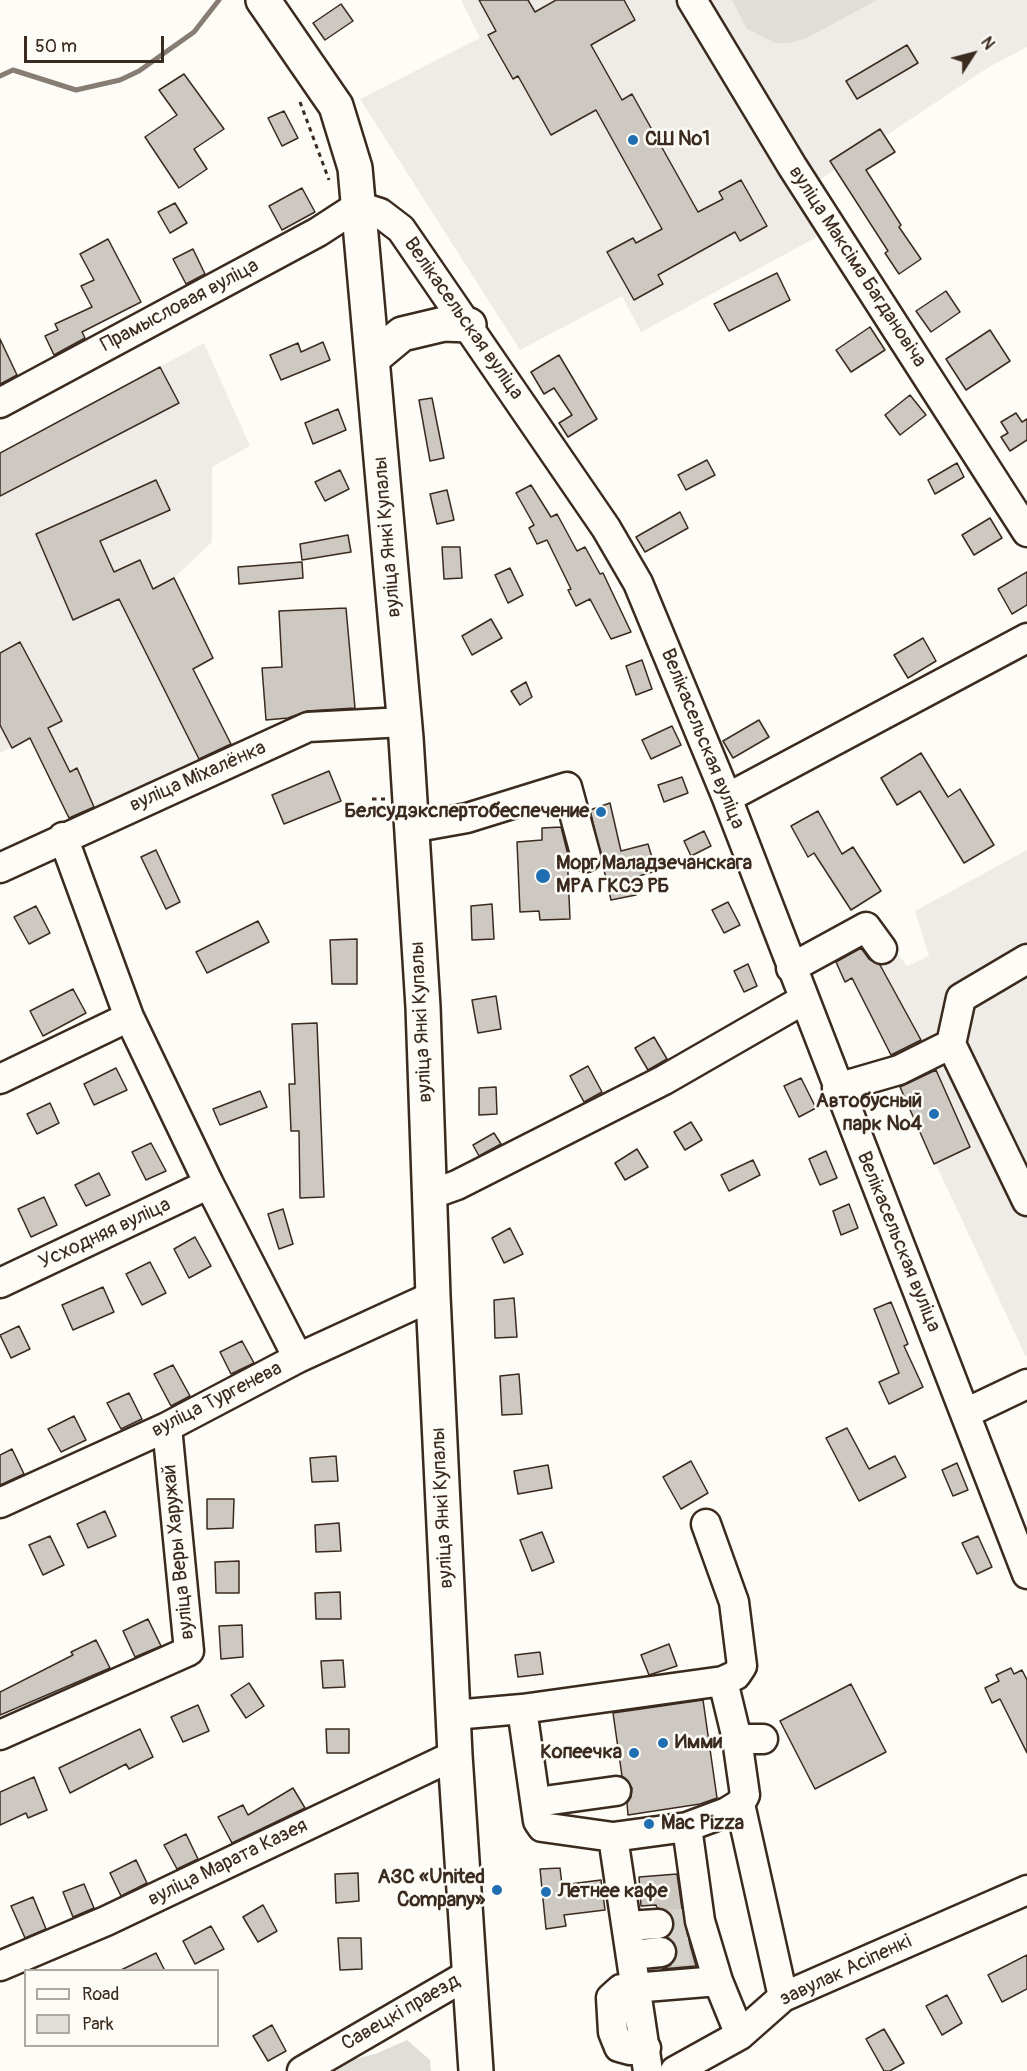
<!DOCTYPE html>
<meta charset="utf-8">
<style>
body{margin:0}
#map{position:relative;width:1027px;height:2071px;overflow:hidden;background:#fdfcf7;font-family:Pangolin,sans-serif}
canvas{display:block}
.legend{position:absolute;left:24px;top:1969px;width:195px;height:78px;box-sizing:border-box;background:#fdfcf7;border:2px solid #afa8a0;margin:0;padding:8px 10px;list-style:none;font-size:18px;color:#3b2a1e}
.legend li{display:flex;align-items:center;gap:12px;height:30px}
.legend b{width:30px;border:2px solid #afa8a0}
.north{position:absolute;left:943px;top:24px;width:60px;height:60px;-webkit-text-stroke:4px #fdfcf7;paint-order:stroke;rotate:54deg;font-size:16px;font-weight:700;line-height:24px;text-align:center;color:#3b2a1e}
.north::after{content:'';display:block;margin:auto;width:21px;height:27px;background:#3b2a1e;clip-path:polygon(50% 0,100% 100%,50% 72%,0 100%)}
.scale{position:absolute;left:24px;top:36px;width:140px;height:27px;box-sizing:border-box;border:3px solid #3b2a1e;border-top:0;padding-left:8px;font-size:18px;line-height:21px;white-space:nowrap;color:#3b2a1e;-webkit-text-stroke:4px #fdfcf7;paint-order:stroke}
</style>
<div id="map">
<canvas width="1027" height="2071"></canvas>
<ul class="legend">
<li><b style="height:8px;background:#fdfcf7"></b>Road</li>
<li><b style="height:16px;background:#e1ded7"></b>Park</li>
</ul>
<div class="north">N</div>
<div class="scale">50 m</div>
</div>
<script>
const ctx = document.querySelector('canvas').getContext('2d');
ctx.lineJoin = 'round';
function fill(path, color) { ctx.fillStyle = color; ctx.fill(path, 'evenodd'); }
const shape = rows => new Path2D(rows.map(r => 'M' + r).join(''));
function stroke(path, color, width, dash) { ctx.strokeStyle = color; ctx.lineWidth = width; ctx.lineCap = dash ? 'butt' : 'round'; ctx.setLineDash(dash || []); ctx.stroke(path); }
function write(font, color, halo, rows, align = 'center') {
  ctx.font = font + ' Pangolin,sans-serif'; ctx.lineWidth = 5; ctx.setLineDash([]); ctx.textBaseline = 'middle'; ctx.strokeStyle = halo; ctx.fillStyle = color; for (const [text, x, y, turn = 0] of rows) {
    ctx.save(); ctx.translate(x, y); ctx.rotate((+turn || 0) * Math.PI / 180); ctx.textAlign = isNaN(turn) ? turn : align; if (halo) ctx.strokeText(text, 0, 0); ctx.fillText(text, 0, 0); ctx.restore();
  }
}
fill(shape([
 [461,0,1027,0,1027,47,989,67,818,181,841,224,641,332,622,296,520,350,360,99,480,38],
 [204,343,250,446,212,467,212,542,174,578,213,658,193,669,235,752,72,826,30,738,0,753,0,453],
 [1027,850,1027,1356,1026,1357,897,1081,894,1061,852,978,899,955,907,966,929,956,915,911]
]), '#efece7');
fill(shape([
 [732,0,877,0,805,39,789,43,775,43,747,29],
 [407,2040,430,2060,431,2071,332,2071,351,2060,375,2054]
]), '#e1ded7');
stroke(shape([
 [0,76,13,70,76,90,120,80,139,71,194,32,219,0]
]), '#887d74', 5);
const building = shape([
 [479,0,528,0,535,12,556,0,624,0,635,20,591,45,622,100,632,94,698,212,723,199,719,192,741,180,767,226,740,241,735,232,658,275,663,284,634,300,607,252,633,238,636,243,662,229,596,110,551,135,518,76,513,79,488,35,496,31,479,0],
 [341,4,353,21,325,40,313,23,341,4],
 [907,45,918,63,857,99,846,81,907,45],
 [184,74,224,129,194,149,207,169,179,188,145,137,177,115,159,90,184,74],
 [284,111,298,138,282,146,268,118,284,111],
 [880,129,895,152,866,170,901,225,899,227,921,259,899,274,885,253,888,251,830,161,880,129],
 [302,188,315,212,282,230,269,206,302,188],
 [175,203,187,223,170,233,158,212,175,203],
 [108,239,141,302,82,332,85,338,54,355,45,336,58,330,55,324,92,307,81,286,94,280,80,254,108,239],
 [193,249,205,274,186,284,173,259,193,249],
 [777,273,790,300,729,331,714,304,777,273],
 [946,291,960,312,931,332,916,311,946,291],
 [870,327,885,350,851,372,836,350,870,327],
 [990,330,1010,361,966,390,946,359,990,330],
 [0,339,17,375,0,384,0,339],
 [323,342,330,360,281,380,270,355,298,343,301,352,323,342],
 [559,355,597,419,568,437,559,423,572,415,554,388,544,394,531,372,559,355],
 [160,367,179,403,0,496,0,453,160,367],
 [910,395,926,415,900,435,885,415,910,395],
 [432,398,444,458,430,461,419,400,432,398],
 [338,409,346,430,313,444,305,423,338,409],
 [1016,413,1022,422,1027,419,1027,440,1010,451,1001,437,1008,433,1001,422,1016,413],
 [707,460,715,475,686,490,678,475,707,460],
 [957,463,964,477,935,494,928,480,957,463],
 [340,470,349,489,325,501,315,482,340,470],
 [156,480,170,510,100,541,114,572,140,560,153,589,174,578,213,658,193,669,231,744,199,759,119,599,73,620,36,534,156,480],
 [531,485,551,517,557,514,577,551,585,547,600,574,603,573,631,632,611,639,590,599,576,606,568,590,571,589,547,540,537,544,529,528,534,525,516,493,531,485],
 [447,490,454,520,437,524,430,494,447,490],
 [680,512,688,528,645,552,636,537,680,512],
 [990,518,1002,538,974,555,962,535,990,518],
 [348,535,351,552,302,560,300,544,348,535],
 [442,547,460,547,462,578,444,579,442,547],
 [302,562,303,578,239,584,238,567,302,562],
 [510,568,523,595,508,603,495,575,510,568],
 [1027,572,1027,605,1012,614,998,589,1027,572],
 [346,608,355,708,307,711,288,718,266,720,262,668,282,667,279,611,346,608],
 [491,619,502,638,472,655,462,636,491,619],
 [923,638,936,661,908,678,894,655,923,638],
 [20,642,62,721,48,728,70,772,77,768,94,807,69,818,30,738,12,748,0,725,0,653,20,642],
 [642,660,652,689,636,695,626,666,642,660],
 [526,682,532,697,520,705,511,691,526,682],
 [759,720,769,737,733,758,723,741,759,720],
 [672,726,681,745,651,759,642,740,672,726],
 [921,753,948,797,960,789,994,845,964,863,920,791,897,805,881,778,921,753],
 [329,771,341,801,284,824,272,795,329,771],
 [682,777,688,793,664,802,658,785,682,777],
 [610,803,621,851,648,844,656,871,632,878,636,895,611,900,590,810,610,803],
 [818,811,842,854,853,847,881,891,851,910,814,853,808,857,791,826,818,811],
 [561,827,567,851,570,919,540,920,539,911,520,912,517,842,542,840,542,828,561,827],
 [704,831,711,846,691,856,684,841,704,831],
 [156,850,180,902,166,909,141,857,156,850],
 [728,902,740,925,724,933,712,910,728,902],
 [492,904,494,939,472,940,471,906,492,904],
 [36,906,50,933,29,944,14,917,36,906],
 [258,921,269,942,207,973,196,952,258,921],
 [357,939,357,984,332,984,330,940,357,939],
 [861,948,869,959,880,965,921,1040,891,1055,852,978,845,982,836,962,861,948],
 [748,964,757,986,744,992,734,971,748,964],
 [73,989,86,1013,43,1036,30,1011,73,989],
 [496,996,501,1029,478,1033,472,1000,496,996],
 [317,1023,324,1197,300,1198,299,1131,291,1131,289,1084,295,1084,292,1024,317,1023],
 [654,1037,667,1059,648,1070,635,1048,654,1037],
 [588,1066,602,1092,584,1102,570,1076,588,1066],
 [116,1068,127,1090,94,1105,84,1084,116,1068],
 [936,1070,970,1147,934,1164,900,1087,936,1070],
 [801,1078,816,1108,799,1117,784,1086,801,1078],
 [496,1087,497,1114,479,1115,479,1088,496,1087],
 [260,1091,267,1107,220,1125,213,1109,260,1091],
 [50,1103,59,1123,37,1134,27,1114,50,1103],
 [691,1122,702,1140,685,1150,674,1132,691,1122],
 [494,1133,501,1144,479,1156,473,1145,494,1133],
 [151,1143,166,1171,146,1180,132,1152,151,1143],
 [637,1149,648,1167,625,1180,615,1163,637,1149],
 [826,1151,837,1178,820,1185,809,1159,826,1151],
 [753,1160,760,1175,729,1191,721,1175,753,1160],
 [99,1173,110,1195,86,1206,75,1185,99,1173],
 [44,1197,57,1225,31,1237,18,1209,44,1197],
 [849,1204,858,1228,841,1235,833,1211,849,1204],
 [283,1209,293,1244,279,1249,268,1214,283,1209],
 [510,1228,523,1254,504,1263,492,1238,510,1228],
 [195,1237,211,1266,189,1278,174,1249,195,1237],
 [150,1262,166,1293,142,1305,126,1274,150,1262],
 [103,1287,114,1312,73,1330,62,1305,103,1287],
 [514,1298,517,1337,495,1338,494,1300,514,1298],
 [891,1302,908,1344,904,1346,923,1387,889,1404,879,1382,899,1373,874,1309,891,1302],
 [19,1326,30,1349,11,1358,0,1335,19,1326],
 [242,1341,254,1363,231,1374,220,1352,242,1341],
 [173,1365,190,1396,171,1406,154,1374,173,1365],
 [519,1374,522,1414,502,1415,500,1376,519,1374],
 [129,1393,142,1419,121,1429,107,1403,129,1393],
 [74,1416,86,1440,61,1452,48,1429,74,1416],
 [847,1428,869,1469,895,1456,906,1477,859,1501,826,1438,847,1428],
 [12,1449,24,1474,0,1485,0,1455,12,1449],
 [336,1456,338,1481,312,1482,310,1458,336,1456],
 [691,1461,708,1493,681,1509,663,1477,691,1461],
 [957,1463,968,1490,953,1496,942,1470,957,1463],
 [548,1465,552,1488,518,1494,514,1471,548,1465],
 [207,1499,234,1499,233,1528,207,1529,207,1499],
 [105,1511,116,1536,88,1548,77,1524,105,1511],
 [339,1523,341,1551,316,1552,315,1525,339,1523],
 [542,1532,554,1562,532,1571,520,1540,542,1532],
 [50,1536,64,1565,43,1575,29,1545,50,1536],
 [978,1536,992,1567,977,1574,962,1543,978,1536],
 [239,1561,239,1593,216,1593,215,1562,239,1561],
 [340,1592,341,1619,316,1619,315,1593,340,1592],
 [148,1619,161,1646,135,1657,123,1631,148,1619],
 [242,1625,243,1657,221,1659,219,1626,242,1625],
 [96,1640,110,1668,0,1715,0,1692,73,1655,71,1652,96,1640],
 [669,1644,677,1666,649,1675,641,1655,669,1644],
 [540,1652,543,1674,518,1677,515,1655,540,1652],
 [343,1660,345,1687,323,1688,321,1661,343,1660],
 [1011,1668,1014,1674,1022,1670,1027,1680,1027,1753,1000,1699,992,1703,985,1688,999,1681,996,1675,1011,1668],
 [249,1683,264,1706,246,1718,231,1695,249,1683],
 [851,1684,886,1752,815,1789,780,1721,851,1684],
 [703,1700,717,1798,700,1804,628,1815,627,1803,631,1797,632,1788,622,1776,613,1713,703,1700],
 [198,1705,209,1731,183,1742,171,1717,198,1705],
 [140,1729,153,1757,129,1769,126,1764,70,1793,59,1768,140,1729],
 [326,1729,349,1729,349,1753,327,1753,326,1729],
 [34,1777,47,1810,28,1818,26,1813,0,1825,0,1792,34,1777],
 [293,1788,305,1808,232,1843,218,1817,243,1805,248,1815,293,1788],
 [186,1834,198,1859,177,1869,164,1845,186,1834],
 [136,1860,147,1883,121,1896,110,1873,136,1860],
 [560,1868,562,1885,601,1880,605,1910,564,1915,566,1926,546,1929,540,1869,560,1868],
 [358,1873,359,1901,336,1903,335,1874,358,1873],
 [677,1874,684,1923,696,1966,662,1969,671,1965,676,1958,675,1943,668,1937,673,1931,674,1922,666,1910,657,1908,656,1905,641,1906,639,1877,677,1874],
 [84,1884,94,1908,73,1917,63,1892,84,1884],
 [33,1897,46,1929,25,1938,11,1906,33,1897],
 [263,1905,277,1931,258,1942,243,1917,263,1905],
 [211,1926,224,1949,195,1964,183,1941,211,1926],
 [338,1938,361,1938,362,1969,340,1970,338,1938],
 [156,1953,165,1971,119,1971,156,1953],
 [1027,1955,1027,1989,1002,2002,988,1975,1027,1955],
 [947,1995,962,2023,942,2035,926,2006,947,1995],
 [272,2025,286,2051,268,2061,253,2036,272,2025],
 [884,2029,904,2063,890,2071,884,2071,866,2039,884,2029]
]);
fill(building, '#cdc8c2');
stroke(building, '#3b2a1e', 1.5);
stroke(shape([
 [658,1924,692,1922],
 [661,1952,695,1950]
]), '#d6d2cc', 28, [28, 14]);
const minor = shape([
 [692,0,792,166,1027,532],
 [0,403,318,232,358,206,380,213,401,229,606,528,638,583,727,798,1027,1574],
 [727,798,1027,638],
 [411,828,467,818,567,787,586,857],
 [63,837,129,1017,209,1184,298,1358],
 [0,868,308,727,404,722],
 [791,968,866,927,882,949],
 [951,1044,961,998,1027,959],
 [0,1079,129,1017],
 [837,1088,899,1070,951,1044,1027,1201],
 [429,1195,457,1185,664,1080,803,1000],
 [0,1283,209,1184],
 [966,1413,1027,1384],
 [0,1503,167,1427,298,1358,433,1296],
 [706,1524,734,1602,742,1666,736,1675,723,1681],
 [723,1681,737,1739,745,1795,740,1804,727,1812,687,1827,613,1837,542,1827,538,1821,522,1709,723,1681],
 [454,1715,522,1709],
 [0,1735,189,1651,167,1427],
 [737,1739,763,1739],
 [537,1802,616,1791],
 [740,1804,783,1997],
 [687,1827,700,1921,718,1981],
 [613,1837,648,2071],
 [627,1926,658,1924],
 [631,1955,661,1952],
 [0,1966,106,1921,455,1755],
 [646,2048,630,2050,619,2047,613,2032,611,1998,621,1989,718,1981,740,2035],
 [302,2071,469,1974],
 [675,2071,740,2035,783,1997,1027,1890]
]);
const major = shape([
 [263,0,336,106,355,168,406,738,423,1007,433,1296,455,1755,476,2071],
 [372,359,402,334,444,324,469,325]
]);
stroke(minor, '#3b2a1e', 33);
stroke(major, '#3b2a1e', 38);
stroke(shape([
 [300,102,329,180],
 [372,799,385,799]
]), '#3b2a1e', 3, [4.5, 4.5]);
stroke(minor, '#fdfcf7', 28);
stroke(major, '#fdfcf7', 33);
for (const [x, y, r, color] of [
 [633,140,6,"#1f6fb2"],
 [601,812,6,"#1f6fb2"],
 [543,876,8,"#1f6fb2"],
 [934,1114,6,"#1f6fb2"],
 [663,1743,6,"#1f6fb2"],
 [634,1753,6,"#1f6fb2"],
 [649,1824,6,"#1f6fb2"],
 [497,1890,6,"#1f6fb2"],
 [546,1892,6,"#1f6fb2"]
]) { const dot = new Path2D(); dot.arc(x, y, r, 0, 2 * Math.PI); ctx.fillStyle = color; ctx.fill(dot); stroke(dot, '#fdfcf7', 2); }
write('bold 20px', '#3b2a1e', '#fdfcf7', [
 ["СШ №1",645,140],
 ["Белсудэкспертобеспечение",589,812,"right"],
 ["Морг Маладзечанскага",556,864],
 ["МРА ГКСЭ РБ",556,887],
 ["Автобусный",922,1102,"right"],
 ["парк №4",922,1125,"right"],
 ["Имми",675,1743],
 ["Копеечка",622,1753,"right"],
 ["Mac Pizza",661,1824],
 ["АЗС «United",485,1878,"right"],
 ["Company»",485,1901,"right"],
 ["Летнее кафе",558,1892]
], 'left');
write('20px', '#3b2a1e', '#fdfcf7', [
 ["вуліца Максіма Багдановіча",857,267,57],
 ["Прамысловая вуліца",180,306,-28],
 ["Велікасельская вуліца",463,319,55],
 ["вуліца Янкі Купалы",388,537,-95],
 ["Велікасельская вуліца",702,739,68],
 ["вуліца Міхалёнка",198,777,-24],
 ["вуліца Янкі Купалы",422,1022,-93],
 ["Усходняя вуліца",105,1234,-25],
 ["Велікасельская вуліца",898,1242,68],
 ["вуліца Тургенева",217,1400,-27],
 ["вуліца Янкі Купалы",443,1508,-93],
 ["вуліца Веры Харужай",179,1552,-96],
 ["вуліца Марата Казея",228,1863,-26],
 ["завулак Асіпенкі",846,1971,-25],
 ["Савецкі праезд",401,2013,-30]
]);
</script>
